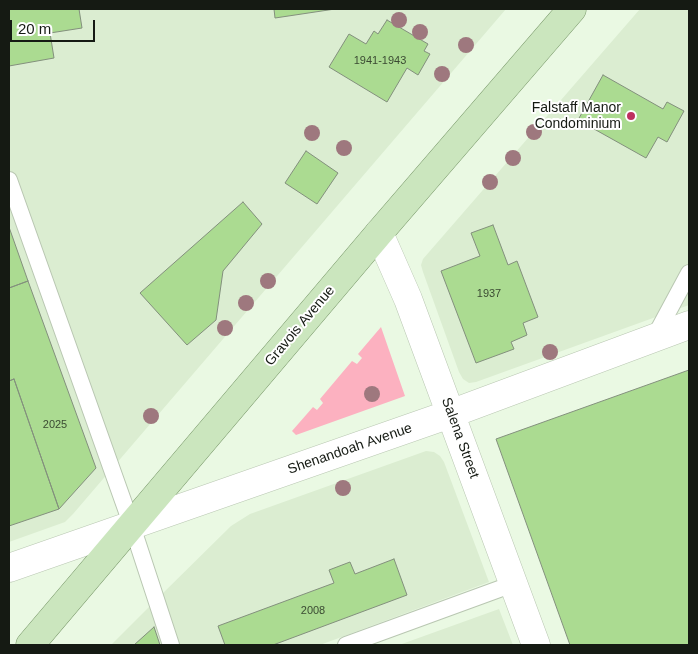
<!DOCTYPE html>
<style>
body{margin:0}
#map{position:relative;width:698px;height:654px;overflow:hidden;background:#eaf9e3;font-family:Arial,sans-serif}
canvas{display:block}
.frame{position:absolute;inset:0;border:10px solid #151a13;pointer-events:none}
.scale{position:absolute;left:10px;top:20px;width:85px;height:22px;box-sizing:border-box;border:2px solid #151a13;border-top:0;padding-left:6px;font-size:15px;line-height:18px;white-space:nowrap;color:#151a13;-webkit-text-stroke:4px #fff;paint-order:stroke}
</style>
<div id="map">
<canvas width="698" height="654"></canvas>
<div class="frame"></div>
<div class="scale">20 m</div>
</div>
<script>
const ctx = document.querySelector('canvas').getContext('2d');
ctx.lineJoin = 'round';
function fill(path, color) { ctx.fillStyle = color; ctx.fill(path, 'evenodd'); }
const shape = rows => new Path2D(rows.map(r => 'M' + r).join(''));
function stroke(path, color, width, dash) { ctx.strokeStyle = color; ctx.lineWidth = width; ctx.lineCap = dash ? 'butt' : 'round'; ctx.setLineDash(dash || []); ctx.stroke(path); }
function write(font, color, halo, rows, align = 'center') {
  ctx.font = font + ' Arial,sans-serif'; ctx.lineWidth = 4; ctx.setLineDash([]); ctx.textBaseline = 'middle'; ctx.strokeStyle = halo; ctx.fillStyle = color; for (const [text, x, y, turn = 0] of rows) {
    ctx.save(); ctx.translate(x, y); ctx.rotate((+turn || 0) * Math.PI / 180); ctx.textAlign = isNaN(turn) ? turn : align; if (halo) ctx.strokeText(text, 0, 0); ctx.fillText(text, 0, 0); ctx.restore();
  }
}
fill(shape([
 [9,9,506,9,73,514,65,522,9,542],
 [640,9,689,9,689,305,476,382,469,383,463,379,459,372,423,272,421,265,423,259],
 [426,451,434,452,440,456,444,462,489,582,320,645,179,645,160,596,231,526,250,514],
 [150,606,164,645,111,645],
 [499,609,513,645,399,645]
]), '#dbedd1');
fill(shape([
 [381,327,405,396,296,435,292,431,313,407,317,410,323,403,320,399,352,361,357,364,362,358,358,354]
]), '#fcb1c0');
const building = shape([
 [9,9,79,9,82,28,50,33,54,58,9,66,9,9],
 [274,9,335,9,275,18,274,9],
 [387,20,428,44,424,51,430,54,418,75,407,68,387,102,329,67,349,34,366,44,374,31,378,34,387,20],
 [603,75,663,109,667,102,684,111,667,142,658,137,646,158,578,120,603,75],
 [306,151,338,173,317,204,285,183,306,151],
 [243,202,262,224,223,271,216,320,187,345,140,293,243,202],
 [493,225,508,265,517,261,538,317,523,323,527,335,511,342,514,349,476,363,441,271,480,256,471,233,493,225],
 [9,227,28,281,9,288,9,227],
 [28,281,96,468,59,509,14,379,9,381,9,288,28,281],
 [689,370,689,645,570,645,496,439,689,370],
 [14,379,59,509,9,526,9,381,14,379],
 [394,559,407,595,273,645,225,645,218,626,334,583,329,570,350,562,355,574,394,559],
 [154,627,160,645,134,645,154,627]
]);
fill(building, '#abdb91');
stroke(building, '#83907d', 1);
const lane = shape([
 [9,180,132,526,171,645],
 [654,338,689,273],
 [346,645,513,584]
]);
const street = shape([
 [379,233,408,299,536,645],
 [9,568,450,414,689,325]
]);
const primary = shape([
 [30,645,379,233,572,9]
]);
stroke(lane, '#b9c7b2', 18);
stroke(street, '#b9c7b2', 29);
stroke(primary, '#759466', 29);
stroke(lane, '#fff', 16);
stroke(street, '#fff', 28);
stroke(primary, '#cbe6be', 28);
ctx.fillStyle = '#9e787e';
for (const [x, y] of [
 [399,20],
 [420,32],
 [466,45],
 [442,74],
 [534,132],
 [312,133],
 [344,148],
 [513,158],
 [490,182],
 [268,281],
 [246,303],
 [225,328],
 [550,352],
 [372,394],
 [151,416],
 [343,488]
]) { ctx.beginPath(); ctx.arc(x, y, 8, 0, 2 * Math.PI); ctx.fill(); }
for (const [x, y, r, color] of [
 [631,116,5,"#be305f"]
]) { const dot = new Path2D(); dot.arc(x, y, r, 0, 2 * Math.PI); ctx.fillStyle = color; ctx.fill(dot); stroke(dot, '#fff', 2); }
write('11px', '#3a4a32', null, [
 ["1941-1943",380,61],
 ["1937",489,294],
 ["2025",55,425],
 ["2008",313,611]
]);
write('14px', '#151a13', '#fff', [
 ["Falstaff Manor",621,108],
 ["Condominium",621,124]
], 'right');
write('14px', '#151a13', '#fff', [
 ["Gravois Avenue",300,326,-50],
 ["Salena Street",460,438,70],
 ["Shenandoah Avenue",350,449,-19]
]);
</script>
